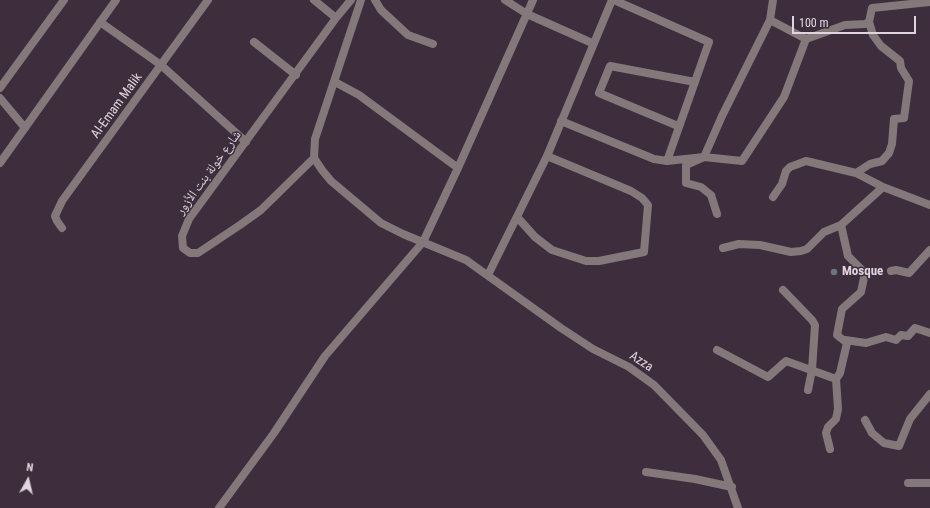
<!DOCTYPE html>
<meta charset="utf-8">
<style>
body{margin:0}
#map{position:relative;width:930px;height:508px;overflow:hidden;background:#3e2e3d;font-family:"Roboto Condensed",sans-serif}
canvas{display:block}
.north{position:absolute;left:8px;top:460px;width:40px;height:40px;-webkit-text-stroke:3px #3e2e3d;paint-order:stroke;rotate:8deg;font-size:11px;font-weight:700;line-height:16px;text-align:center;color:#e0d5df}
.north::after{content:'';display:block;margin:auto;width:14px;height:18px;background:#e0d5df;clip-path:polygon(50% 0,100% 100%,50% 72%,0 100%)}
.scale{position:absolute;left:792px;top:16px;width:124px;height:18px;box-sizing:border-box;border:2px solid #e0d5df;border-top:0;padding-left:5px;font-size:12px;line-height:14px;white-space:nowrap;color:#e0d5df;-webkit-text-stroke:3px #3e2e3d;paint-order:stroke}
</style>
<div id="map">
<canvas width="930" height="508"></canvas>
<div class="north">N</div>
<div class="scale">100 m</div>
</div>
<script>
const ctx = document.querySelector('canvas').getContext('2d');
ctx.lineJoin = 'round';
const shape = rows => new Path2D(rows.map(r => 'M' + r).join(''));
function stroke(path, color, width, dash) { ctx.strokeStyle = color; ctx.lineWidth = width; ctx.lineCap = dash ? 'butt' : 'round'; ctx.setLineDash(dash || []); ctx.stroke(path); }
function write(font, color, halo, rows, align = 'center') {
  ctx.font = font + ' "Roboto Condensed","Noto Naskh Arabic",sans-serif'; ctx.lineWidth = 3; ctx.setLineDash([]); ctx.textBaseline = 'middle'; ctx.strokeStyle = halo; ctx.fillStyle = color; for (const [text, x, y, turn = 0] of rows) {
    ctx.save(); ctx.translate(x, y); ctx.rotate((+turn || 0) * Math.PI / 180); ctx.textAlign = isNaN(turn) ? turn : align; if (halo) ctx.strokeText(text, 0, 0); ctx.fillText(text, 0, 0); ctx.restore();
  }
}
stroke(shape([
 [314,0,336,18],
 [361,0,315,139,314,158,322,170,331,181,381,223,403,234,466,260,561,328,593,349,629,367,654,385,703,435,721,460,738,508],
 [375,0,381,10,408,35,433,44],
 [505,0,527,14,592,43],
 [614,0,709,42,667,161],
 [100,22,161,65,246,142],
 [806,39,845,25,865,24,869,22,872,8,930,2],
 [254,42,296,75],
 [335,82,359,95,458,168],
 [0,88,64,0],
 [0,98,25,128],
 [561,121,654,159,667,161,704,157,742,161,784,97,806,39,770,20],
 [678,126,599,93,610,66,695,82],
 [314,158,261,210,240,225,198,253,190,253,183,248,182,236,189,219,336,18,351,0],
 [0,163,116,0],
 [856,173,870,164,882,161,889,153,892,144,894,119,904,118,909,81,901,68,900,61,881,46,873,35,869,22],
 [773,197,782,184,786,171,790,167,806,161,856,173,883,187,930,205],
 [717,214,711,195,701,187,686,183,686,165,704,157,722,116,770,20,773,0],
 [518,218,535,237,552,250,586,261,599,261,644,252,648,205,642,198,631,191,547,156],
 [62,228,57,221,55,216,62,201,208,0],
 [723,248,739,244,760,245,791,252,801,251,807,249,824,232,841,225,883,187],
 [891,271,896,270,909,273,930,250],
 [783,290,812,320,815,325,812,370,808,390],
 [845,340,866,343,886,337,896,340,901,335,908,336,915,328,930,333],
 [717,350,768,377,786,361,836,379],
 [865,420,872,433,884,443,899,446,910,419,930,394],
 [830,449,826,433,828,427,836,419,838,409,836,379,840,373,847,343,837,335,842,309,861,292,865,273,848,256,841,225],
 [646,472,695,479,732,487],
 [908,483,930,483],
 [219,508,274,433,325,356,423,242,458,168,533,0]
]), '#84787b', 8);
stroke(shape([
 [488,275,547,156,612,0]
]), '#84787b', 8);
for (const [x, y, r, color] of [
 [834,272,4,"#6b7280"]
]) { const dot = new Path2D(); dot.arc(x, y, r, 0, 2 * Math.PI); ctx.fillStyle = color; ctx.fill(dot); stroke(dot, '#3e2e3d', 1.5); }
write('13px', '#e0d5df', '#3e2e3d', [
 ["Al-Emam Malik",117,106,-54],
 ["شارع خولة بنت الأزور",209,173,-54],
 ["Azza",641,362,33]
]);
write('bold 13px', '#e0d5df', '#3e2e3d', [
 ["Mosque",842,272]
], 'left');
</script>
